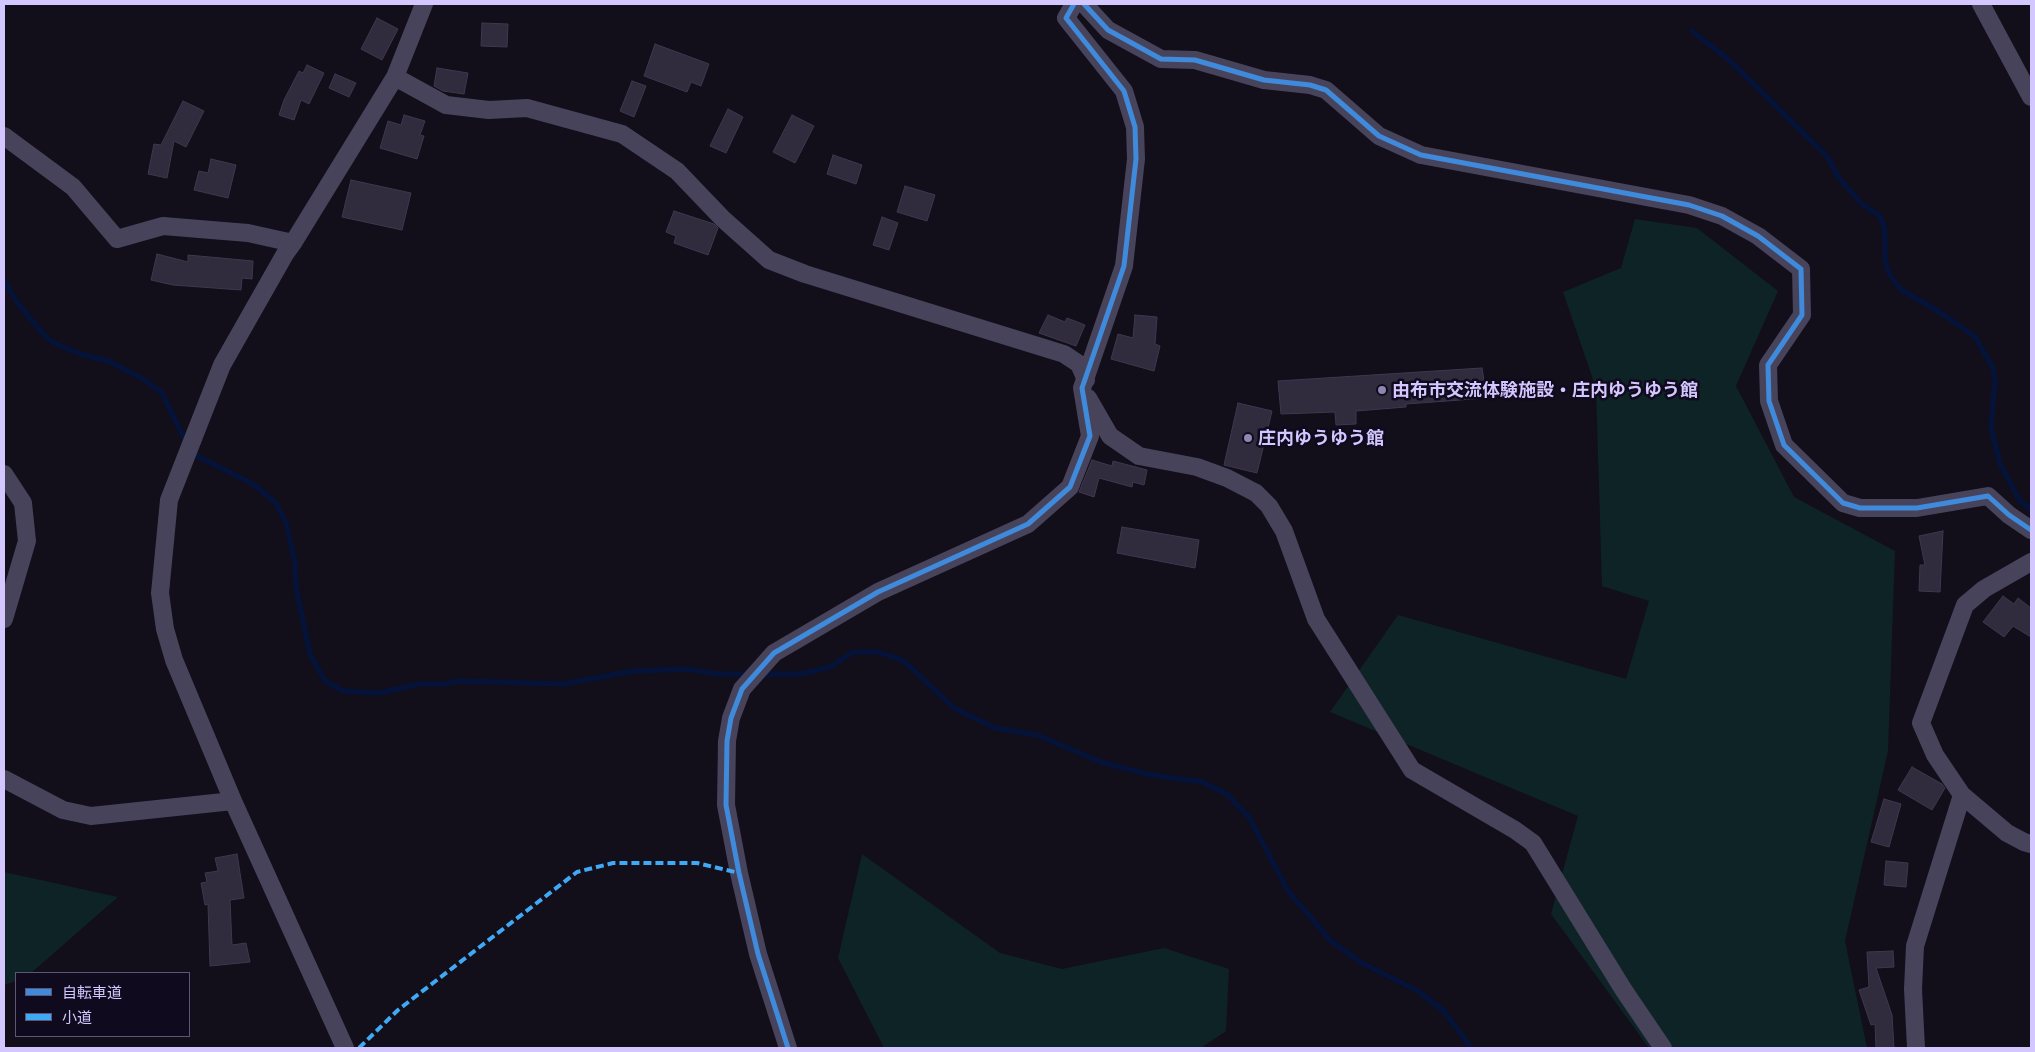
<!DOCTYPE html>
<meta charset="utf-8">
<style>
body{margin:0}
#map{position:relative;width:2035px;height:1052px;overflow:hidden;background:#120e1a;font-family:Commissioner,"Noto Sans JP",sans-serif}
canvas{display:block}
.frame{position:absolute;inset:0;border:5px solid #d4c7ff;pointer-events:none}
.legend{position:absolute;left:15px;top:972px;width:175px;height:65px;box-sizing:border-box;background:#100a1e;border:1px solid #5e5678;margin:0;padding:6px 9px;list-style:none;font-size:15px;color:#d4c7ff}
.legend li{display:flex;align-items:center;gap:10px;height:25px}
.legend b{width:25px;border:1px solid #5e5678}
</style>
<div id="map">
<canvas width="2035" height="1052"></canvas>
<div class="frame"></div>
<ul class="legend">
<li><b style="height:6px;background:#408adc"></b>自転車道</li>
<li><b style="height:6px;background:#3fa9f5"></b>小道</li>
</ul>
</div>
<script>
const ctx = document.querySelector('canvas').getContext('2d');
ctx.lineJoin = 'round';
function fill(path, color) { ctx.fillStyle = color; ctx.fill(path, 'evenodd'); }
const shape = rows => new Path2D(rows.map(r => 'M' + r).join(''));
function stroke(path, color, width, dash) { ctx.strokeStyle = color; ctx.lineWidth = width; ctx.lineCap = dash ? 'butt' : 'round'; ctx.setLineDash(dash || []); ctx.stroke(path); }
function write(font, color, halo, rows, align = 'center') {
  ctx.font = font + ' Commissioner,"Noto Sans JP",sans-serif'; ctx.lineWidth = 5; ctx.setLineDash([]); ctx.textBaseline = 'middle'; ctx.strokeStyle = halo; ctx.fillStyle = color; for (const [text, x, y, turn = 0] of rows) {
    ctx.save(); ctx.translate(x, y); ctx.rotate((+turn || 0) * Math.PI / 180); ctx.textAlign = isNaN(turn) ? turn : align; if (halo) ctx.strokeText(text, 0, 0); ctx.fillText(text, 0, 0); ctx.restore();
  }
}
fill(shape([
 [1635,219,1697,228,1778,291,1736,386,1794,497,1895,551,1888,751,1845,941,1867,1048,1649,1048,1551,914,1578,816,1330,712,1398,615,1626,679,1649,601,1602,586,1596,388,1563,292,1621,268],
 [862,854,1000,953,1062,969,1164,948,1229,969,1226,1031,1201,1048,884,1048,838,958],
 [4,872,118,897,31,973,16,973,16,981,4,985]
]), '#0e2326');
stroke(shape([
 [1692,31,1729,60,1828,157,1838,177,1862,204,1880,216,1885,230,1885,262,1890,275,1900,289,1943,314,1975,337,1993,368,1995,380,1991,427,2000,464,2020,501,2031,509],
 [4,281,19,305,46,337,56,344,81,354,108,361,145,380,162,393,190,450,199,457,253,484,275,502,286,523,295,563,296,588,310,654,325,681,343,691,379,693,419,684,445,684,458,681,564,684,633,671,687,669,717,674,750,674],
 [759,674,801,674,830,667,853,652,879,652,904,661,954,708,995,728,1037,735,1101,762,1151,775,1202,782,1227,794,1249,817,1288,891,1330,940,1360,962,1418,991,1444,1011,1471,1048]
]), '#061339', 5.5);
const building = shape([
 [377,18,398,29,382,60,361,49,377,18],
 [482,23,508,24,507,47,481,46,482,23],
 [655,44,709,64,701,86,691,82,687,92,644,76,655,44],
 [307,65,324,73,309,104,301,100,294,120,279,115,284,100,299,71,303,73,307,65],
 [437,68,468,73,464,94,443,91,434,86,437,68],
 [335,74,356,83,349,97,329,88,335,74],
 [632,81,646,86,634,117,620,111,632,81],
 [183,101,204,111,186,147,174,141,167,178,148,174,154,144,161,145,183,101],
 [728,109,743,117,726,153,710,146,728,109],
 [404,115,425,121,420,135,424,136,417,159,380,148,388,121,401,125,404,115],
 [792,115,814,126,795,163,773,152,792,115],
 [833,155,862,165,856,184,827,174,833,155],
 [211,159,236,165,228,198,194,190,199,171,208,173,211,159],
 [351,180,411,193,402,230,342,217,351,180],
 [905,186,935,195,927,221,897,212,905,186],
 [674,211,714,224,718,228,708,255,674,243,676,236,666,232,674,211],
 [882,217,898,223,889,250,873,245,882,217],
 [157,254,188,262,188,255,253,261,252,279,242,278,241,290,173,285,151,280,157,254],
 [1048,315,1065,322,1067,318,1085,325,1076,346,1039,333,1048,315],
 [1135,315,1157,317,1155,344,1160,346,1154,371,1111,359,1118,334,1133,338,1135,315],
 [1482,368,1487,398,1406,404,1406,407,1356,411,1356,424,1336,425,1335,412,1281,414,1278,381,1482,368],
 [1238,403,1272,411,1257,473,1224,465,1238,403],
 [1092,460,1112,466,1113,461,1147,470,1144,485,1133,482,1132,487,1099,478,1094,497,1079,492,1092,460],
 [1122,527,1199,540,1195,568,1117,553,1122,527],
 [1943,531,1940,592,1919,591,1920,565,1925,565,1919,536,1943,531],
 [2003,596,2014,604,2018,598,2031,608,2031,637,2013,626,2004,637,1983,622,2003,596],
 [1912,767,1942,784,1945,788,1932,810,1898,790,1912,767],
 [1884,799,1901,804,1889,847,1871,842,1884,799],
 [237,854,244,898,230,900,232,945,246,943,250,962,210,966,208,904,205,905,201,883,207,882,205,873,218,871,215,858,237,854],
 [1886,861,1908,863,1906,887,1884,885,1886,861],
 [1893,951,1894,967,1876,968,1892,1015,1894,1048,1876,1048,1875,1024,1871,1025,1859,990,1869,987,1867,952,1893,951]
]);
fill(building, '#302b3d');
stroke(building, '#3f384f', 1);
stroke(shape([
 [1084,4,1108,30,1161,59,1195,60,1264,80,1310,85,1326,90,1379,136,1421,155,1689,205,1722,216,1758,236,1801,269,1802,315,1768,365,1769,401,1784,445,1843,503,1860,508,1917,508,1988,496,2009,515,2031,530],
 [1981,4,2031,97],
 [395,77,446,105,489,110,527,108,622,134,677,171,723,219,769,260,805,274,1064,354,1079,364,1086,380],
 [4,136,73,187,117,239,163,226,248,233,293,243],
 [1088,398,1110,436,1139,456,1197,467,1227,478,1256,493,1269,506,1284,531,1316,619,1412,770,1515,830,1533,843,1623,989,1663,1048],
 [4,474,23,503,27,541,4,619],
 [2031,562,1984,589,1965,605,1921,723,1935,755,1962,795,2007,833,2024,842,2031,844],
 [4,779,63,810,91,816,233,801],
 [345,1048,233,801,174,660,165,629,160,593,169,500,222,365,285,254,293,243,395,77,424,4],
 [788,1048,758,954,739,873,726,805,727,741,731,718,742,689,774,653,878,592,1028,524,1070,487,1090,436,1082,388,1124,266,1136,159,1135,127,1124,91,1066,18,1074,4],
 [1916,1048,1913,989,1915,946,1962,795]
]), '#47435b', 18);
stroke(shape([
 [359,1048,398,1010,577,872,613,863,697,863,739,873]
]), '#3fa9f5', 4, [8, 4]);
stroke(shape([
 [1084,4,1108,30,1161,59,1195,60,1264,80,1310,85,1326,90,1379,136,1421,155,1689,205,1722,216,1758,236,1801,269,1802,315,1768,365,1769,401,1784,445,1843,503,1860,508,1917,508,1988,496,2009,515,2031,530],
 [788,1048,758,954,739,873,726,805,727,741,731,718,742,689,774,653,878,592,1028,524,1070,487,1090,436,1082,388,1124,266,1136,159,1135,127,1124,91,1066,18,1074,4]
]), '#408adc', 5);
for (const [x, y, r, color] of [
 [1382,390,5,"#9086af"],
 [1248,438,5,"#9086af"]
]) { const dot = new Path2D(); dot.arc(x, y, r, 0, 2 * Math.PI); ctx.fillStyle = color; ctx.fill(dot); stroke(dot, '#100a1e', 2); }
write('bold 18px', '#d4c7ff', '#100a1e', [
 ["由布市交流体験施設・庄内ゆうゆう館",1392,390],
 ["庄内ゆうゆう館",1258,438]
], 'left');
</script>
